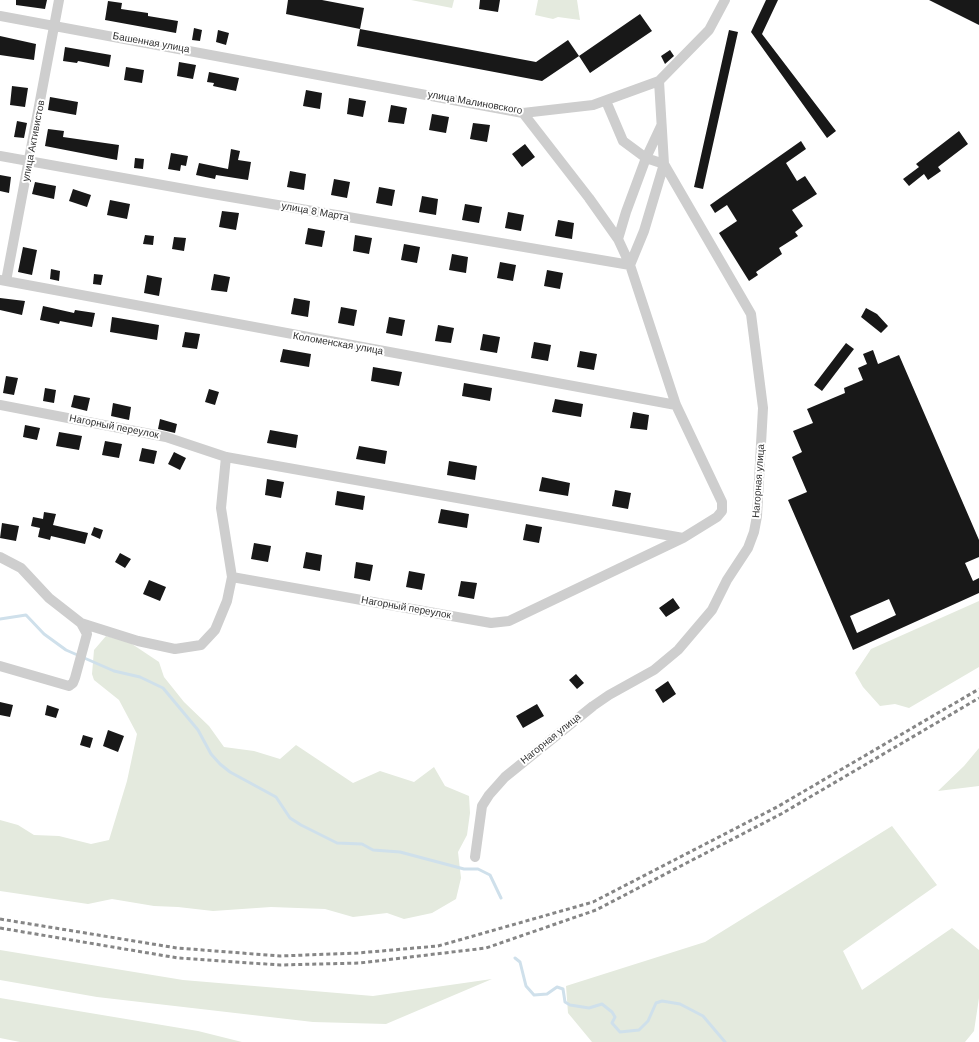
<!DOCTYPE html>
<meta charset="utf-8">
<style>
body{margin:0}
canvas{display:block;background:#fff}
</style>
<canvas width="979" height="1042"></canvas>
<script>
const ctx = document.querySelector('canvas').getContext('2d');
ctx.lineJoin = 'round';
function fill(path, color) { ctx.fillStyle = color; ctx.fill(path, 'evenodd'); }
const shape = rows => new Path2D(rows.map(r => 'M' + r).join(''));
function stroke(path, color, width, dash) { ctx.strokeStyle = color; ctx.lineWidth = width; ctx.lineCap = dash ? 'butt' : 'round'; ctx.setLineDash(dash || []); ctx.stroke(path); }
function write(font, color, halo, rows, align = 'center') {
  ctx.font = font + ' "DM Sans",sans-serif'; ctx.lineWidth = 4; ctx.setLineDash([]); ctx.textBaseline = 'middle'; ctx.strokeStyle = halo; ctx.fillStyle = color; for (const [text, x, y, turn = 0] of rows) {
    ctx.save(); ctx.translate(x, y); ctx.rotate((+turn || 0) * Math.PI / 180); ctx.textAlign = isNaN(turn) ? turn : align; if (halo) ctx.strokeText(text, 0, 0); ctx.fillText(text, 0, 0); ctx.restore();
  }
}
fill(shape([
 [411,0,454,0,452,8],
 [538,0,577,0,580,20,558,17,553,19,535,15],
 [979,601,979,667,909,708,895,704,880,706,863,687,855,673,871,649],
 [106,636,129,642,159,662,164,677,184,702,209,726,224,747,254,751,280,759,296,745,353,783,380,771,414,782,434,767,445,786,469,796,470,813,467,835,458,852,461,878,456,899,432,913,404,919,387,913,353,917,325,909,271,907,213,911,178,907,154,906,112,899,88,904,0,891,0,820,18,825,34,835,59,836,91,844,109,840,127,781,137,734,119,700,94,680,92,674,94,650],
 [979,748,979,786,938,791,964,766],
 [892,826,937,885,843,951,862,990,952,928,979,950,979,998,974,1031,965,1042,592,1042,568,1013,566,986,705,942],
 [0,950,183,980,373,996,492,979,386,1024,313,1022,97,997,0,980],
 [0,998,198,1031,242,1042,20,1042,0,1038]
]), '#e4eade');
stroke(shape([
 [0,619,26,615,44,634,66,650,114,671,140,677,163,688,198,730,211,754,220,764,230,772,276,797,290,818,301,825,337,843,362,844,373,850,400,852,464,869,478,869,490,875,501,898],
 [515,958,520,962,526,986,534,995,547,994,557,987,563,989,565,1002,570,1005,589,1008,602,1004,612,1012,615,1017,612,1023,620,1032,639,1030,648,1021,656,1003,662,1001,680,1004,703,1016,725,1042]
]), '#cfe0eb', 3);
fill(shape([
 [16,0,47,0,45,9,16,5],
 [288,0,322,0,364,8,360,29,286,14],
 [480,0,500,0,498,12,479,9],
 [766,0,778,0,762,34,836,131,827,138,751,32],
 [929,0,979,0,979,25],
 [108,1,122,3,121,9,148,13,148,16,178,21,176,33,105,20],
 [640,14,652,31,590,73,579,56],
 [194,28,202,30,200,41,192,40],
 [360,29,536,62,568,40,579,56,542,81,357,46],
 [218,30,229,33,226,45,216,42],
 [729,30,738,32,703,189,694,187],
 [0,36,36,44,34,60,0,55],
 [65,47,111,55,109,67,78,61,77,63,63,61],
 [670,50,674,56,665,64,661,56],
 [179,62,196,65,193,79,177,76],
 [126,67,144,70,142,83,124,80],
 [209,72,239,78,236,91,213,86,214,83,207,82],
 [12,86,28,88,25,107,10,105],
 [306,90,322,93,320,109,303,106],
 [50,97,78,102,76,115,48,110],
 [349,98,366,101,363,117,347,114],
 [391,105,407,108,404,124,388,122],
 [432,114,449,117,446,133,429,130],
 [17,121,27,123,24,138,14,137],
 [473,123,490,125,487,142,470,139],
 [48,129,64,131,63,137,119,145,117,160,45,146],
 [959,131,968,144,938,167,941,171,928,180,924,174,909,186,903,179,919,167,916,164],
 [801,141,806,149,786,163,797,181,805,176,817,194,792,210,803,226,795,232,798,236,779,248,782,254,756,272,758,275,749,281,719,233,737,221,727,205,715,213,710,205],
 [525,144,535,157,522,167,512,154],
 [231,149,240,151,238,160,251,162,248,180,216,175,215,179,196,175,199,163,228,169],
 [171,153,188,156,186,166,181,165,180,171,168,169],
 [135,158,144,159,143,169,134,168],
 [290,171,306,174,304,190,287,187],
 [0,175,11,177,9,193,0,191],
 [334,179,350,182,347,198,331,195],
 [35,182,56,186,54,199,32,194],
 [379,187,395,190,392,206,376,203],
 [73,189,91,195,87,207,69,201],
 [422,196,438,199,436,215,419,212],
 [110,200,130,204,127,219,107,215],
 [465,204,482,207,479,223,462,220],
 [222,211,239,213,236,230,219,227],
 [508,212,524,215,521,231,505,228],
 [558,220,574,223,572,239,555,236],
 [308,228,325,231,322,247,305,244],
 [145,235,154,236,153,245,143,244],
 [355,235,372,238,369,254,353,251],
 [174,237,186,238,184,251,172,249],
 [404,244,420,247,417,263,401,260],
 [23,247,37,250,32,275,18,272],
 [452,254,468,257,466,273,449,270],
 [500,262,516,265,513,281,497,278],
 [51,269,60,271,59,281,50,279],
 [547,270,563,273,560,289,544,286],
 [94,274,103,275,101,285,93,284],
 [214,274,230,277,227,292,211,290],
 [147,275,162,278,159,296,144,293],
 [0,298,25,301,22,315,0,310],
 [294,298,310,301,308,317,291,314],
 [43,306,74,313,75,310,95,313,92,327,60,321,59,324,40,320],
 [341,307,357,310,354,326,338,323],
 [866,308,877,314,888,326,881,333,861,317],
 [112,317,159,325,157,340,110,332],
 [389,317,405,320,402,336,386,333],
 [438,325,454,328,451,343,435,341],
 [185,332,200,334,197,349,182,347],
 [483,334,500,337,497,353,480,350],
 [534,342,551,345,548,361,531,358],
 [846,343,854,349,822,391,814,385],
 [283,349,311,354,309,367,280,362],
 [873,350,878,364,899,355,979,540,979,557,965,563,973,581,979,578,979,593,853,650,788,500,807,492,792,457,802,452,793,431,813,423,807,409,845,393,844,388,863,380,858,368,867,364,863,354],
 [889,599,896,615,857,633,850,616],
 [580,351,597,354,594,370,577,367],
 [373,367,402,372,399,386,371,381],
 [6,376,18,378,14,395,3,393],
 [464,383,492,388,490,401,462,396],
 [45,388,56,390,54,403,43,401],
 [209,389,219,392,215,405,205,402],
 [74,395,90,398,87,411,71,407],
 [555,399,583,404,581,417,552,412],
 [113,403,131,407,129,420,111,416],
 [633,412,649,415,647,430,630,428],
 [160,419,177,424,175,433,158,429],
 [25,425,40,428,37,440,23,437],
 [270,430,298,435,296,448,267,443],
 [59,432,82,436,79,450,56,446],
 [105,441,122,444,119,458,102,455],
 [359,446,387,451,385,464,356,459],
 [142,448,157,451,154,464,139,461],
 [174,452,186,458,180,470,168,464],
 [449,461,477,466,475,480,447,475],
 [542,477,570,483,568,496,539,491],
 [267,479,284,482,281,498,265,495],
 [615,490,631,493,628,509,612,506],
 [337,491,365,496,363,510,335,505],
 [441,509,469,514,467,528,438,523],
 [44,512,56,514,53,525,88,533,85,544,51,536,50,540,38,537,40,528,31,526,33,517,43,519],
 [2,523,19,526,16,541,0,538],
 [526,524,542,527,539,543,523,540],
 [94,527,103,530,100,539,91,535],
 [254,543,271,546,268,562,251,559],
 [306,552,322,555,320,571,303,568],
 [120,553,131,559,125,568,115,562],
 [356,562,373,565,370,581,354,578],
 [409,571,425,574,422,590,406,587],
 [149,580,166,587,160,601,143,594],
 [461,581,477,583,474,599,458,596],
 [673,598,680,608,666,617,659,608],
 [576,674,584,683,577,689,569,680],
 [668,681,676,694,663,703,655,690],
 [0,702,13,705,10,717,0,715],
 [537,704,544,716,523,728,516,716],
 [47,705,59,709,56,718,45,715],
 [108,730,124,736,118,752,103,746],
 [83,735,93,738,90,748,80,745]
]), '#181818');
stroke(shape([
 [0,16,523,113,593,105,659,81,709,30,725,0],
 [0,156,207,193,630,265,644,231,664,164,646,158,623,141,606,101],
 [618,239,626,212,646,158,661,126],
 [0,280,676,405],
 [6,281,59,0],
 [0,405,166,437,226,457,683,538],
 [226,457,221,508,232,577,491,623,509,621,683,538,717,517,722,511,722,502,676,405,630,265,618,239,589,198,523,113],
 [0,557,21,568,49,598,81,623,87,634,75,678,73,683,69,686,0,666],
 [81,623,138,641,175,649,201,645,215,630,227,601,232,577],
 [475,857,482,806,489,795,505,777,593,706,609,695,654,670,678,650,712,610,727,580,748,548,754,532,757,516,763,408,751,314,664,164,659,81]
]), '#cecece', 10);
stroke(shape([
 [0,919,177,948,280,956,358,953,438,946,593,902,777,807,979,689],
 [0,928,178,958,280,965,360,963,486,948,596,910,781,814,979,698]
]), '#868686', 3, [4, 3]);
write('10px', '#313131', '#fff', [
 ["Башенная улица",151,43,10],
 ["улица Малиновского",475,103,10],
 ["улица Активистов",34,141,-79],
 ["улица 8 Марта",315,212,10],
 ["Коломенская улица",338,344,10],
 ["Нагорный переулок",114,427,11],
 ["Нагорная улица",759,481,-86],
 ["Нагорный переулок",406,608,10],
 ["Нагорная улица",551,739,-39]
]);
</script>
